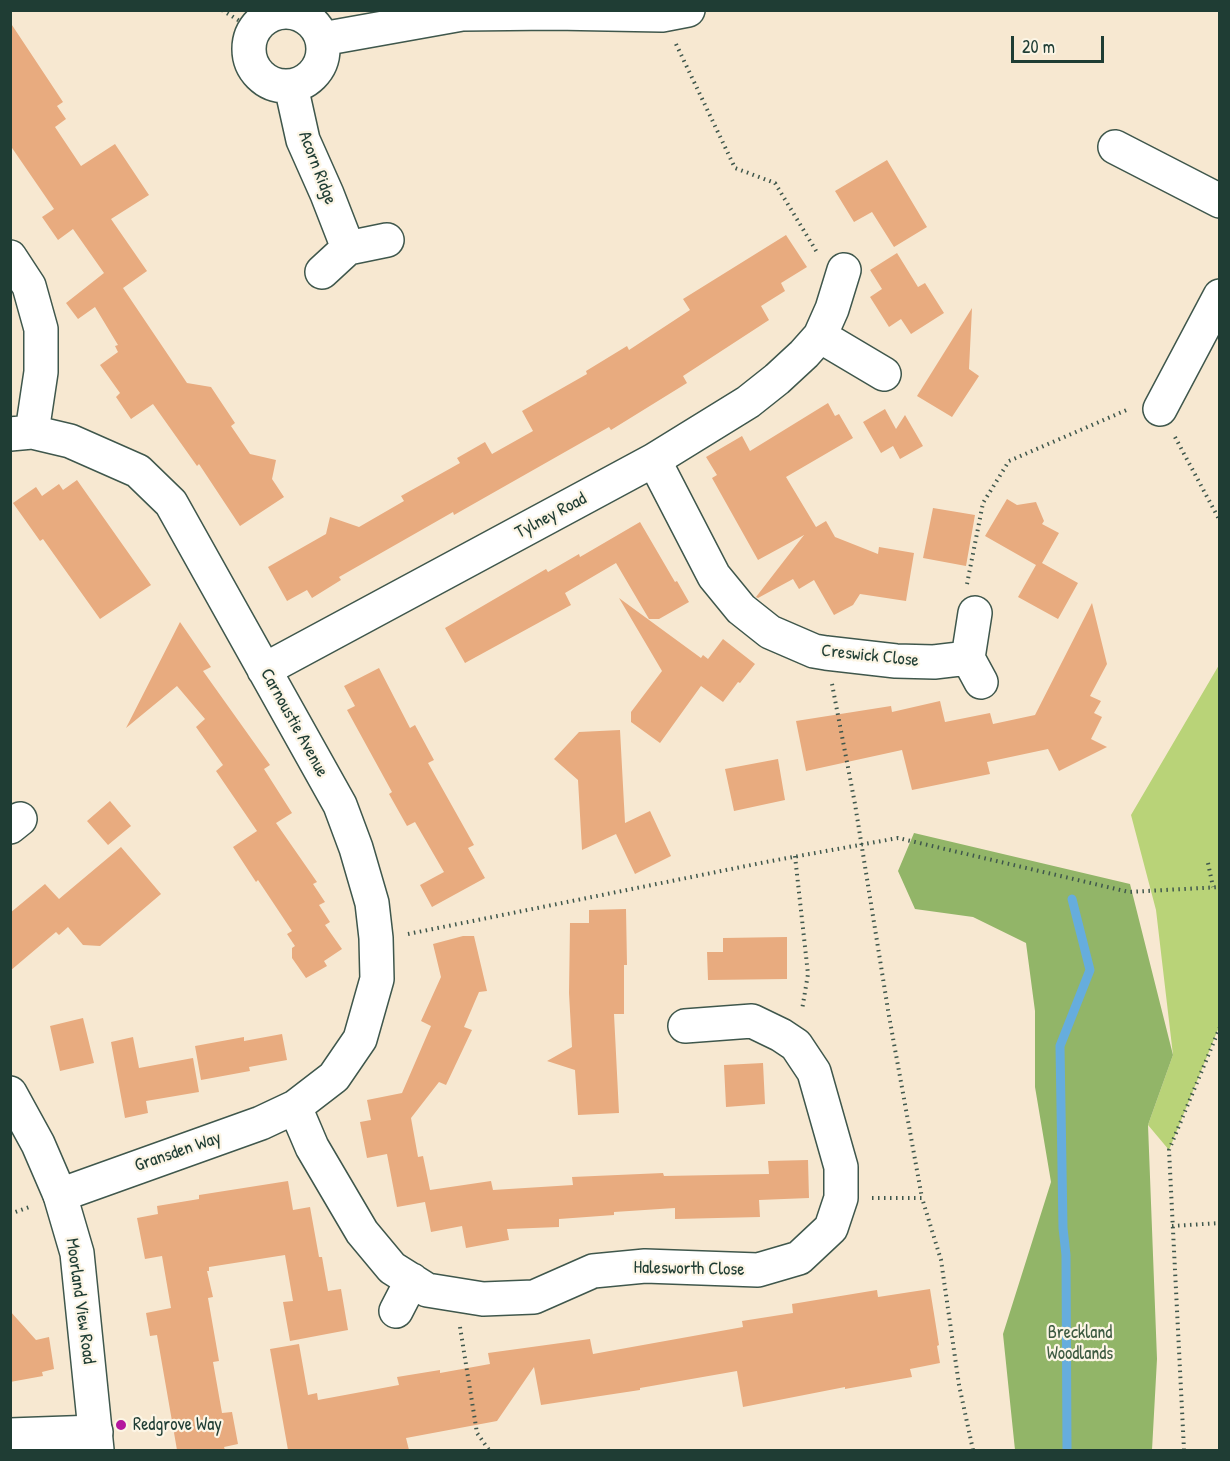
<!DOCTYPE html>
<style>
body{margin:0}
#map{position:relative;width:1230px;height:1461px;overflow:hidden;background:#f7e8d1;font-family:"Patrick Hand",sans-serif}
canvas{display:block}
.frame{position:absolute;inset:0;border:12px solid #1f3d34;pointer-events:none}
.scale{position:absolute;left:1011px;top:36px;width:93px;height:27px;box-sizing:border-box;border:3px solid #1f3d34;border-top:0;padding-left:8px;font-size:18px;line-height:21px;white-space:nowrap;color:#1f3d34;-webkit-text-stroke:4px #fcf5e5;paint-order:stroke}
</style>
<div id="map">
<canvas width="1230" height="1461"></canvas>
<div class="frame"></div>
<div class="scale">20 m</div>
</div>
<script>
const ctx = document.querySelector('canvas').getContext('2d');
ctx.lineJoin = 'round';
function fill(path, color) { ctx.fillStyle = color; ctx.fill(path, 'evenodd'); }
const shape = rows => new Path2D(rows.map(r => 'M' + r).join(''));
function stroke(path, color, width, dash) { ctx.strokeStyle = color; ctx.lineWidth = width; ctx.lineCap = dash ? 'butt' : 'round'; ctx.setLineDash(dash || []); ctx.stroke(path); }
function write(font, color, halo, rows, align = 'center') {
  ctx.font = font + ' "Patrick Hand",sans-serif'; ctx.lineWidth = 4.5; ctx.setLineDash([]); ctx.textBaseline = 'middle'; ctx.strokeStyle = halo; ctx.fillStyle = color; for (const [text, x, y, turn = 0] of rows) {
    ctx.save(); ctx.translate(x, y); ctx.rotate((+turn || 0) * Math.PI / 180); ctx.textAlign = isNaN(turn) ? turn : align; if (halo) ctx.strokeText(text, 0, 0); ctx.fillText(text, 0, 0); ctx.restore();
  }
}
fill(shape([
 [1219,665,1219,1027,1169,1150,1148,1125,1173,1055,1156,910,1131,815]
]), '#b9d378');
fill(shape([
 [914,833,1130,884,1173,1055,1148,1125,1157,1359,1152,1450,1015,1450,1003,1334,1051,1182,1035,1087,1035,1011,1026,943,973,917,915,909,898,871]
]), '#92b568');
stroke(shape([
 [1067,1450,1066,1255,1063,1228,1060,1046,1090,970,1072,899]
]), '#66addd', 9);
fill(shape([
 [10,22,63,102,57,106,66,119,55,127,81,166,115,144,149,195,111,219,147,271,123,288,187,383,211,387,235,423,231,426,250,454,276,460,272,479,284,497,240,526,199,464,197,466,153,404,131,419,116,397,120,393,100,365,118,352,115,346,118,345,95,307,78,319,66,303,104,273,73,229,58,240,42,217,54,209,10,145],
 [887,160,927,227,894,247,872,212,854,222,835,191],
 [786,235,807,267,781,283,785,291,761,306,769,320,683,376,687,383,611,430,609,427,454,515,453,512,339,577,341,580,312,598,307,590,287,601,268,567,326,534,330,517,359,527,404,501,401,496,460,463,457,458,485,442,492,454,533,431,522,411,587,374,586,371,627,346,629,350,690,310,683,299],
 [897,253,918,287,925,283,944,313,911,334,901,319,889,327,870,297,882,289,870,270],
 [972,308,969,369,979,376,952,417,917,396],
 [828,403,835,416,839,414,853,438,786,477,816,527,826,521,835,537,878,554,879,547,914,553,906,601,860,594,853,605,834,615,814,580,799,589,793,579,758,598,756,597,804,535,758,560,712,478,717,475,706,457,742,436,750,451],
 [885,409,896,429,905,415,923,446,900,459,893,446,881,453,863,422],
 [77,480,151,585,100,619,43,539,40,541,13,503,36,487,42,496,59,484,63,490],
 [1007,499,1017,505,1036,502,1044,521,1042,524,1059,533,1042,563,1078,583,1058,619,1018,597,1036,565,985,536],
 [933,508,975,515,966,566,923,558],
 [640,522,675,582,677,581,689,602,659,619,649,619,616,563,565,593,571,605,465,663,445,628,546,569,548,572,579,554,580,557],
 [619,598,701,658,703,655,708,659,723,639,755,664,740,683,738,682,723,702,701,686,660,743,631,722,631,712,662,671],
 [1092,603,1107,664,1090,696,1101,701,1094,713,1102,717,1091,739,1107,747,1059,771,1048,749,987,762,990,774,912,790,902,750,806,771,796,721,891,706,892,712,940,701,945,722,990,713,993,724,1035,715],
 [180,622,211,667,203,671,270,765,264,769,292,813,276,823,317,882,313,884,325,902,319,905,330,922,325,925,342,949,324,961,327,966,306,978,292,958,292,948,295,946,287,934,292,931,258,880,256,882,233,847,257,831,216,771,223,765,196,727,205,719,177,686,126,728],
 [379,668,410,728,415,725,434,760,428,763,474,845,468,848,485,878,432,907,420,885,444,872,415,822,407,826,389,794,392,792,347,710,355,706,344,686],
 [620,730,625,823,650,811,671,856,635,874,616,834,582,850,578,780,554,759,579,732],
 [778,759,785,800,734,811,725,769],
 [110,801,131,826,108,845,87,821],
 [121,847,161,894,100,946,83,945,68,927,59,935,56,932,10,971,10,913,45,884,59,899],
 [626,909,627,965,624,965,624,1014,614,1014,619,1113,578,1115,575,1070,547,1061,572,1047,569,993,570,923,589,923,589,910],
 [463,936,474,936,487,991,479,992,464,1027,472,1030,446,1085,439,1082,411,1118,418,1157,423,1156,430,1190,491,1181,493,1190,573,1185,572,1177,663,1173,664,1176,769,1174,768,1161,808,1160,809,1198,759,1200,760,1217,675,1219,675,1208,614,1212,614,1215,559,1219,559,1227,507,1229,509,1240,466,1248,462,1226,431,1232,425,1202,397,1207,387,1154,367,1158,360,1122,371,1120,367,1100,402,1093,431,1026,421,1021,441,977,433,944],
 [787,937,787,979,708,980,707,952,723,952,723,938],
 [83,1018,94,1063,60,1071,50,1026],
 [282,1034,287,1060,249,1067,250,1071,201,1080,195,1046,244,1037,244,1041],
 [133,1037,139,1068,193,1058,199,1092,146,1101,148,1113,125,1118,111,1042],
 [763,1063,765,1104,726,1107,724,1065],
 [288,1181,293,1210,310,1207,319,1257,322,1257,328,1291,341,1289,348,1330,290,1341,283,1302,293,1301,285,1255,209,1267,209,1271,207,1271,213,1297,208,1298,219,1361,213,1362,222,1413,232,1412,238,1444,224,1447,225,1450,177,1450,157,1335,150,1336,146,1313,171,1308,162,1256,145,1259,137,1218,158,1214,157,1206,199,1199,199,1195],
 [930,1289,939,1345,937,1346,940,1363,910,1369,912,1377,845,1389,845,1387,743,1407,737,1371,640,1388,640,1390,541,1405,534,1367,497,1421,406,1438,409,1450,288,1450,270,1349,299,1344,308,1395,317,1393,318,1400,399,1385,397,1377,440,1370,440,1373,490,1364,488,1353,590,1339,593,1354,743,1327,742,1321,793,1313,792,1304,877,1290,878,1297],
 [10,1311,36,1340,49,1337,54,1369,42,1372,43,1376,10,1382]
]), '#e8ab7f');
const minor = shape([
 '249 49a37 37 0 1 1 74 0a37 37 0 1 1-74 0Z',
 [322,39,462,14,554,13,662,15,688,10],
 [291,86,303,140,327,194,348,248],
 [1115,147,1220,201],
 [10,257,29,286,41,329,41,372,32,432],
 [322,272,348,248,387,240],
 [820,336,884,374],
 [1160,409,1220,296],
 [10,434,32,432,70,441,138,471,171,503,340,805,356,848,372,903,376,938,377,979,360,1039,334,1077,295,1107,261,1123,60,1195],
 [654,460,714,576,741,609,770,632,814,651,826,653,896,661,934,662,968,658],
 [975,613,968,658,981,682],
 [264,670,654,460,748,402,777,379,804,354,820,336,832,309,844,270],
 [10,827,20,819],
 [295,1107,312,1147,362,1232,392,1268,427,1290,483,1299,534,1297,593,1271,645,1266,758,1270,799,1258,831,1228,841,1198,841,1167,814,1072,796,1045,781,1035,752,1021,685,1026],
 [396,1311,412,1280],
 [10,1435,96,1432]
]);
const tertiary = shape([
 [10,1093,38,1144,60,1195,77,1253,97,1450]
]);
stroke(minor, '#3f574c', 36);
stroke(tertiary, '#3f574c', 36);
stroke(shape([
 [222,10,254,30],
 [676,44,735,168,775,183,818,254],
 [1175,437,1220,521],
 [967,584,983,503,1009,461,1129,409],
 [832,684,855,804,889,1016,922,1198],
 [795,856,808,974,802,1010],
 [1208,863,1213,887],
 [408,934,771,861,898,838,1129,892,1220,887],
 [872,1198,922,1198,941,1260,959,1385,973,1450],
 [10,1214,32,1206],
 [1172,1226,1220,1223],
 [460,1327,477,1433,489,1450],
 [1184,1450,1169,1150,1220,1027]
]), '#3f574c', 4, [1.5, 4.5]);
stroke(minor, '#fff', 33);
stroke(tertiary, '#fff', 33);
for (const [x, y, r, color] of [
 [121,1425,6,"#b5179e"]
]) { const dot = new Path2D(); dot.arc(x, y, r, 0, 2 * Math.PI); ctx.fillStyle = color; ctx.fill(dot); stroke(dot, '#fcf5e5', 2); }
write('18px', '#1f3d34', '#fcf5e5', [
 ["Acorn Ridge",317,168,69],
 ["Tylney Road",551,516,-28],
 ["Creswick Close",870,656,6],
 ["Carnoustie Avenue",294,723,61],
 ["Gransden Way",178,1152,-19],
 ["Halesworth Close",689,1269,1],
 ["Moorland View Road",80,1301,82]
]);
write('18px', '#3e5b42', '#fcf5e5', [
 ["Breckland",1080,1333],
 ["Woodlands",1080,1354]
]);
write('18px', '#1f3d34', '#fcf5e5', [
 ["Redgrove Way",133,1425]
], 'left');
</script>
